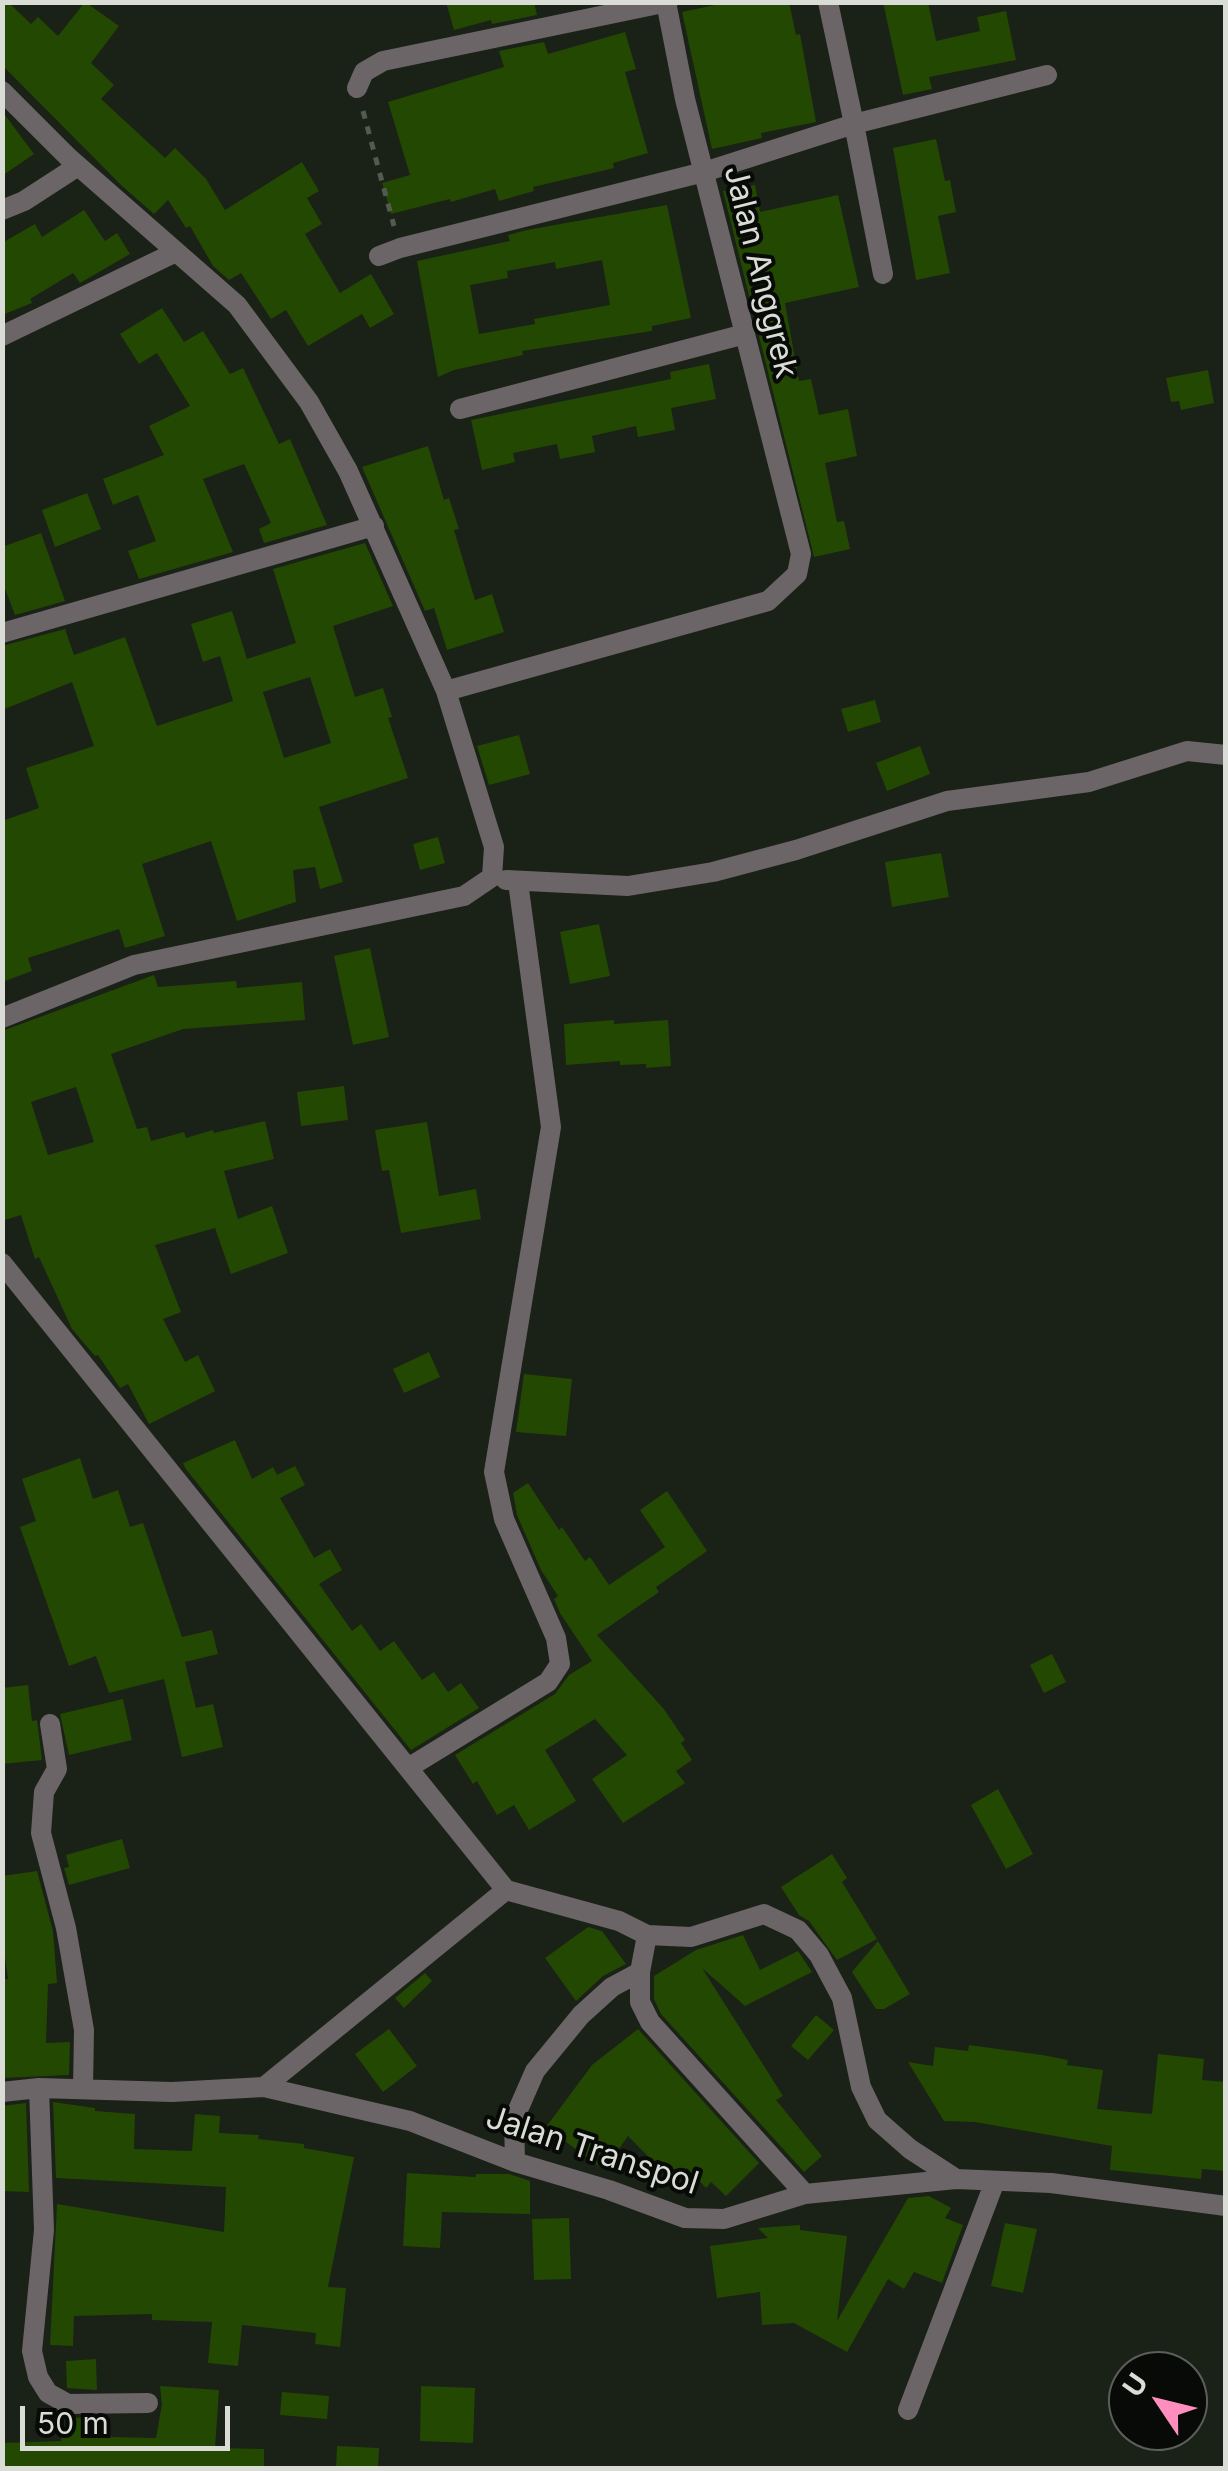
<!DOCTYPE html>
<style>
body{margin:0}
#map{position:relative;width:1228px;height:2471px;overflow:hidden;background:#1a2117;font-family:Inter,sans-serif}
canvas{display:block}
.frame{position:absolute;inset:0;border:5px solid #d9ddd6;pointer-events:none}
.north{position:absolute;left:1108px;top:2351px;width:100px;height:100px;box-sizing:border-box;background:#070a06;border:2px solid #5b5e59;border-radius:50%;rotate:305deg;font-size:28px;font-weight:700;line-height:40px;text-align:center;color:#d9ddd6}
.north::after{content:'';display:block;margin:auto;width:35px;height:45px;background:#fe8ebd;clip-path:polygon(50% 0,100% 100%,50% 72%,0 100%)}
.scale{position:absolute;left:20px;top:2406px;width:210px;height:45px;box-sizing:border-box;border:5px solid #d9ddd6;border-top:0;padding-left:12px;font-size:30px;line-height:35px;white-space:nowrap;color:#d9ddd6;-webkit-text-stroke:8px #070a06;paint-order:stroke}
</style>
<div id="map">
<canvas width="1228" height="2471"></canvas>
<div class="frame"></div>
<div class="north">U</div>
<div class="scale">50 m</div>
</div>
<script>
const ctx = document.querySelector('canvas').getContext('2d');
ctx.lineJoin = 'round';
function fill(path, color) { ctx.fillStyle = color; ctx.fill(path, 'evenodd'); }
const shape = rows => new Path2D(rows.map(r => 'M' + r).join(''));
function stroke(path, color, width, dash) { ctx.strokeStyle = color; ctx.lineWidth = width; ctx.lineCap = dash ? 'butt' : 'round'; ctx.setLineDash(dash || []); ctx.stroke(path); }
function write(font, color, halo, rows, align = 'center') {
  ctx.font = font + ' Inter,sans-serif'; ctx.lineWidth = 8; ctx.setLineDash([]); ctx.textBaseline = 'middle'; ctx.strokeStyle = halo; ctx.fillStyle = color; for (const [text, x, y, turn = 0] of rows) {
    ctx.save(); ctx.translate(x, y); ctx.rotate((+turn || 0) * Math.PI / 180); ctx.textAlign = isNaN(turn) ? turn : align; if (halo) ctx.strokeText(text, 0, 0); ctx.fillText(text, 0, 0); ctx.restore();
  }
}
fill(shape([
 [2,2,8,2,31,24,38,17,58,36,85,2,119,26,91,63,114,85,101,99,165,158,175,148,206,179,225,210,302,162,319,191,307,198,322,224,305,234,340,293,371,274,394,314,370,328,362,314,308,346,286,310,271,319,241,273,229,280,213,266,190,226,186,228,168,200,154,214,122,186,2,65],
 [446,2,534,2,537,15,492,24,491,20,454,30],
 [729,2,789,2,796,35,800,34,816,122,761,133,762,138,712,149,682,12],
 [883,2,928,2,936,41,980,31,977,17,1006,11,1016,60,929,77,932,89,903,95],
 [625,32,636,69,625,72,648,153,613,163,614,168,533,187,534,191,499,201,495,189,451,202,450,199,391,214,382,183,410,175,388,102,504,67,499,51,544,42,548,54],
 [2,111,34,154,2,176],
 [936,139,945,181,950,180,956,212,938,216,950,273,916,280,893,148],
 [755,185,760,212,838,195,859,287,785,303,799,381,811,379,819,415,848,409,857,456,825,463,837,522,844,521,850,549,814,557,723,191],
 [667,205,691,318,652,326,652,331,522,351,523,355,454,370,438,377,417,261,510,241,508,235,527,230],
 [602,260,610,305,534,319,535,324,479,334,470,285,508,278,507,271,555,262,556,269],
 [84,210,105,241,117,233,130,254,80,283,73,273,30,299,32,303,2,315,2,243,35,224,42,237],
 [162,308,184,342,203,331,230,374,243,368,279,444,290,439,327,525,264,543,259,529,271,523,244,464,203,479,233,552,139,579,128,551,156,541,138,495,113,505,103,479,164,455,149,426,190,406,157,353,139,364,120,334],
 [709,364,716,399,671,408,675,430,638,437,636,426,592,436,595,452,560,459,557,444,513,453,515,462,482,470,471,420,671,379,670,372],
 [1208,370,1214,403,1181,410,1179,401,1171,402,1166,378],
 [428,446,444,500,449,498,459,529,454,530,475,600,492,594,504,632,447,650,434,608,425,611,362,467],
 [87,493,101,529,55,547,42,510],
 [41,533,65,601,15,615,2,581,2,547],
 [365,543,393,606,333,626,355,697,383,688,392,717,388,718,408,778,319,807,343,882,320,889,315,867,293,870,296,902,237,921,211,841,142,864,165,936,125,948,119,929,28,958,32,971,2,982,2,821,39,808,26,768,94,746,72,682,2,710,2,646,65,629,74,655,125,637,157,726,233,701,220,656,203,662,191,624,232,611,247,659,296,643,273,569],
 [310,677,331,743,284,758,263,692],
 [875,700,881,722,848,732,841,709],
 [519,735,530,774,489,785,477,746],
 [920,746,930,774,887,791,876,763],
 [438,837,445,863,420,870,413,844],
 [941,853,949,897,892,907,885,862],
 [599,924,610,976,570,984,560,932],
 [370,948,389,1037,353,1045,334,956],
 [154,975,158,987,236,981,237,988,302,982,305,1020,183,1029,111,1054,137,1129,147,1127,151,1141,184,1132,186,1138,213,1130,214,1133,265,1121,274,1159,224,1171,238,1219,272,1206,288,1253,231,1274,215,1228,155,1245,181,1312,163,1319,185,1362,198,1355,215,1391,149,1424,128,1384,120,1388,98,1355,95,1356,72,1329,39,1257,35,1259,21,1215,2,1221,2,1031],
 [76,1087,94,1142,48,1155,31,1102],
 [614,1020,614,1024,668,1020,671,1066,646,1068,646,1064,620,1065,620,1061,566,1065,564,1024],
 [344,1086,348,1120,301,1126,297,1092],
 [427,1122,439,1196,476,1189,481,1219,401,1233,389,1170,382,1171,375,1130],
 [429,1352,440,1377,404,1393,393,1369],
 [524,1374,572,1379,566,1436,516,1432],
 [235,1440,252,1479,273,1467,277,1475,295,1466,305,1485,280,1498,314,1558,330,1549,342,1570,319,1584,352,1631,361,1624,380,1651,394,1641,422,1680,434,1672,448,1692,461,1683,479,1708,411,1750,185,1468,183,1463],
 [80,1458,93,1499,118,1490,130,1527,143,1523,182,1637,212,1630,218,1654,185,1662,196,1708,213,1704,223,1747,182,1757,164,1679,109,1693,96,1656,69,1666,20,1527,36,1521,22,1479],
 [528,1483,559,1530,562,1527,585,1561,590,1557,609,1585,665,1547,640,1510,667,1491,707,1551,656,1587,659,1592,597,1635,663,1708,685,1740,681,1743,692,1760,676,1771,685,1783,623,1823,592,1779,627,1755,595,1719,545,1750,576,1801,529,1830,514,1805,497,1815,477,1781,473,1784,455,1755,555,1694,569,1675,592,1661,560,1613,554,1599,558,1596,541,1570,517,1515,513,1493],
 [1052,1654,1066,1682,1044,1693,1030,1665],
 [28,1685,32,1721,37,1720,42,1760,2,1764,2,1688],
 [123,1699,132,1740,69,1755,60,1714],
 [998,1789,1033,1854,1006,1869,971,1805],
 [122,1839,130,1868,69,1885,64,1868,69,1867,66,1855],
 [832,1854,847,1878,842,1882,877,1939,837,1960,809,1921,799,1915,781,1887],
 [37,1871,53,1931,57,1983,48,1984,46,2043,70,2042,69,2075,2,2078,2,1979,8,1979,2,1935,2,1876],
 [588,1927,602,1931,626,1964,603,1976,576,2001,545,1958],
 [743,1935,760,1970,798,1951,812,1972,745,2006,702,1968,783,2096,776,2100,822,2156,804,2172,661,2014,654,1999,654,1976,696,1950],
 [878,1941,910,1994,884,2009,876,2009,852,1972],
 [425,1973,432,1981,404,2008,395,1998],
 [816,2015,834,2030,808,2060,791,2046],
 [389,2029,417,2066,383,2092,355,2054],
 [638,2029,759,2163,726,2196,711,2182,706,2188,687,2168,673,2182,628,2136,604,2170,546,2127,592,2065],
 [969,2045,1042,2055,1068,2060,1067,2065,1103,2070,1097,2109,1152,2114,1158,2054,1204,2059,1202,2080,1226,2082,1226,2171,1202,2169,1201,2179,1110,2170,1112,2146,975,2122,944,2121,908,2062,933,2066,935,2047,968,2051],
 [53,2102,95,2108,95,2111,135,2114,134,2149,192,2151,195,2114,220,2116,219,2133,259,2135,258,2139,304,2144,304,2148,354,2157,328,2287,346,2288,340,2347,315,2344,316,2333,242,2325,238,2366,208,2363,212,2322,152,2320,152,2314,74,2316,73,2346,50,2345,57,2204,224,2232,226,2187,56,2178],
 [26,2103,29,2192,2,2191,2,2106],
 [407,2173,476,2177,476,2174,509,2174,530,2181,530,2214,442,2212,440,2248,403,2246],
 [929,2196,951,2208,945,2218,963,2225,942,2283,914,2272,904,2289,888,2279,847,2352,794,2323,762,2325,760,2292,717,2298,710,2246,768,2238,758,2228,800,2225,800,2230,847,2236,837,2321,908,2198],
 [569,2218,571,2279,534,2280,532,2219],
 [1005,2223,1037,2229,1023,2293,991,2286],
 [96,2359,97,2390,67,2388,66,2361],
 [160,2386,219,2390,215,2448,264,2449,264,2468,2,2468,2,2443,61,2441,62,2431,69,2431,69,2418,105,2417,104,2434,113,2437,156,2438,162,2404],
 [421,2386,475,2388,473,2443,420,2441],
 [282,2392,329,2396,327,2419,280,2415],
 [337,2446,379,2448,378,2468,336,2468]
]), '#234802');
stroke(shape([
 [363,111,394,226]
]), '#535a50', 5, [8, 8]);
stroke(shape([
 [357,88,364,72,383,61,668,2],
 [2,91,68,157,237,305,309,402,348,471,446,691,494,847,492,877,464,896,134,965,2,1018],
 [2,210,24,201,78,166],
 [379,256,400,248,704,172,854,124,828,2],
 [883,274,854,124,1047,75],
 [2,336,176,252],
 [460,409,745,334],
 [2,633,374,526],
 [446,691,768,601,797,574,801,554,685,99,666,2],
 [506,880,628,886,713,872,796,850,947,801,1089,782,1187,751,1226,755],
 [2,1263,506,1890,264,2087],
 [50,1724,57,1769,44,1792,41,1833,66,1928,84,2030,83,2089],
 [408,1768,548,1682,560,1664,556,1638,504,1519,494,1472,551,1127,518,882],
 [506,1890,619,1921,647,1935,691,1937,764,1914,798,1930,819,1955,842,1998,861,2087,877,2120,910,2149,956,2179],
 [647,1935,640,1972,640,2002,650,2022,805,2194],
 [39,2088,44,2230,32,2351,38,2377,48,2393,68,2404,148,2403],
 [2,2092,39,2088,172,2092,264,2087,410,2121,515,2162,609,2190,685,2218,724,2219,805,2194,956,2179,1051,2183,1226,2206],
 [515,2162,514,2119,535,2071,581,2015,612,1987,640,1972],
 [908,2410,995,2181]
]), '#6c6567', 20);
write('32px', '#d9ddd6', '#070a06', [
 ["Jalan Anggrek",760,272,76],
 ["Jalan Transpol",592,2151,18]
]);
</script>
